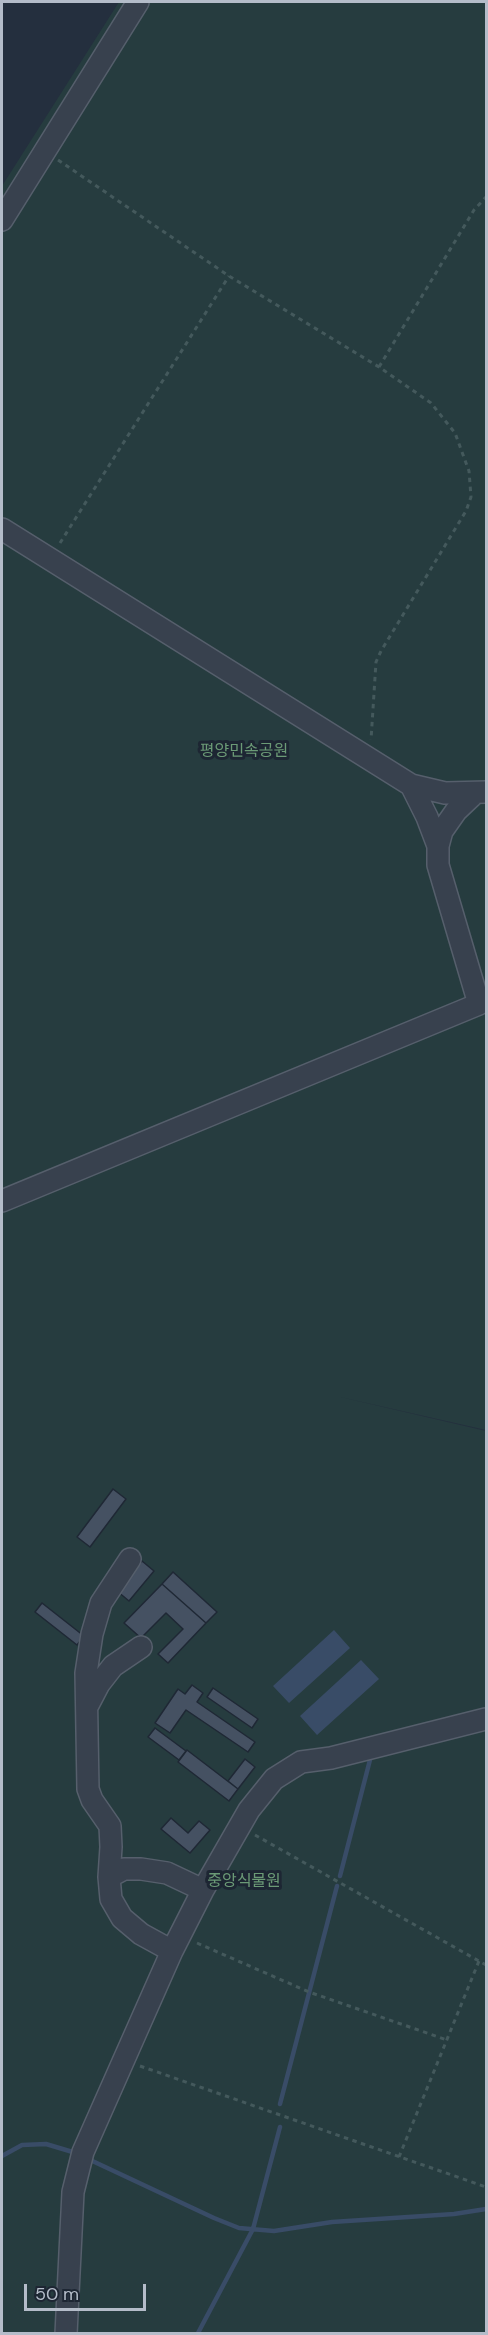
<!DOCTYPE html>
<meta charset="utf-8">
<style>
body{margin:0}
#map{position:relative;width:488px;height:2335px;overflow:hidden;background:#242f3e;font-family:"DM Sans",sans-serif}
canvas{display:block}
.frame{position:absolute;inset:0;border:3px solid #b4bcc9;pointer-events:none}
.scale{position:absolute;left:24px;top:2284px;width:122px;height:27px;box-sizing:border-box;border:3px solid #b4bcc9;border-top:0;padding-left:8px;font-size:18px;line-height:21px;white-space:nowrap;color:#b4bcc9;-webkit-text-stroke:4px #1d2633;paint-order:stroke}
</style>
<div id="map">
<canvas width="488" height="2335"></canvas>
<div class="frame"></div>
<div class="scale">50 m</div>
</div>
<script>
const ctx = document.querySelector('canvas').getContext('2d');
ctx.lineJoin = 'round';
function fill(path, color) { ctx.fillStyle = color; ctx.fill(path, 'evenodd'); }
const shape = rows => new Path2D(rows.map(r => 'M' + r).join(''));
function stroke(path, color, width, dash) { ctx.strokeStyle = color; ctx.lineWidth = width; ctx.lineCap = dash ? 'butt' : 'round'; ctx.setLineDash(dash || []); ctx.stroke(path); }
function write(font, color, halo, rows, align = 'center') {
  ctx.font = font + ' "DM Sans","Noto Sans KR",sans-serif'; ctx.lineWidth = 6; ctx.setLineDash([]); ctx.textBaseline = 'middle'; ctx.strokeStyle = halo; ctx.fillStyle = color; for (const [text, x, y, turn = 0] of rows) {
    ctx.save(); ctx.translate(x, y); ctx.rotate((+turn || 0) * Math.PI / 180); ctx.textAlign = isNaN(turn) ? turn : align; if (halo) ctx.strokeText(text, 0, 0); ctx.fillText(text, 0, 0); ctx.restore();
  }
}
fill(shape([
 [119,2,486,2,486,1430,336,1396,486,1431,486,2333,2,2333,2,186]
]), '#263c3f');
fill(shape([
 [334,1630,350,1648,289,1703,273,1686],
 [361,1660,379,1679,317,1735,300,1716]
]), '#394c67');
stroke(shape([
 [340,1876,371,1756],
 [280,2104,337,1886],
 [2,2156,22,2145,46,2144,76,2153],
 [86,2158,214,2218,239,2228,274,2231,332,2222,454,2214,486,2209],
 [198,2333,253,2229,280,2127]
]), '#394c67', 4.5);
const building = shape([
 [113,1489,126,1499,90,1547,77,1537,113,1489],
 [142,1561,154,1571,129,1601,117,1591,142,1561],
 [173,1572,217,1612,206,1623,162,1584,173,1572],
 [162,1584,206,1623,168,1663,158,1654,183,1629,166,1613,141,1638,124,1623,162,1584],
 [42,1603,84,1636,77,1645,35,1612,42,1603],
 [192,1685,203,1693,197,1702,255,1742,248,1752,186,1710,170,1733,155,1723,178,1689,185,1694,192,1685],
 [213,1688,258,1719,252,1728,207,1697,213,1688],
 [155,1728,186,1751,179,1760,148,1737,155,1728],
 [187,1750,238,1789,229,1801,178,1762,187,1750],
 [245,1759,255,1767,238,1789,228,1781,245,1759],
 [171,1818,188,1833,199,1821,210,1830,190,1853,161,1829,171,1818]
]);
fill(building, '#455162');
stroke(building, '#1f2835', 1.5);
const minor = shape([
 [2,220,138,2],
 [2,529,411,785,445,793,486,792],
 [438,846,442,831,456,811,475,793],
 [2,1201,479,1004,438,865,438,846,427,817,411,785],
 [130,1559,101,1603,92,1634,86,1673,88,1789,92,1800,110,1826,111,1847,109,1877,111,1899,122,1918,141,1934,172,1951],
 [88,1705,99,1684,113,1666,141,1647],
 [109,1877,124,1869,141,1869,167,1873,203,1890],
 [66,2334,73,2192,83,2152,172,1951,203,1890,249,1810,274,1779,301,1762,331,1758,486,1719]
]);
stroke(minor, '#565f6c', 24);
stroke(shape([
 [58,160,229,276,379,367,431,403,455,433,469,471,471,497,466,511,381,651,376,662,371,740],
 [379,367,474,210,486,197],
 [60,543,229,276],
 [255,1835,486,1965],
 [197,1943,309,1992,447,2040],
 [140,2066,486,2187],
 [399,2157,479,1961]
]), '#44595c', 3, [4.5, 4.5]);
stroke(minor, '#38414e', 21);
write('16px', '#6b9a76', '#1d2633', [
 ["평양민속공원",244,752],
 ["중앙식물원",244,1882]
]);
</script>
